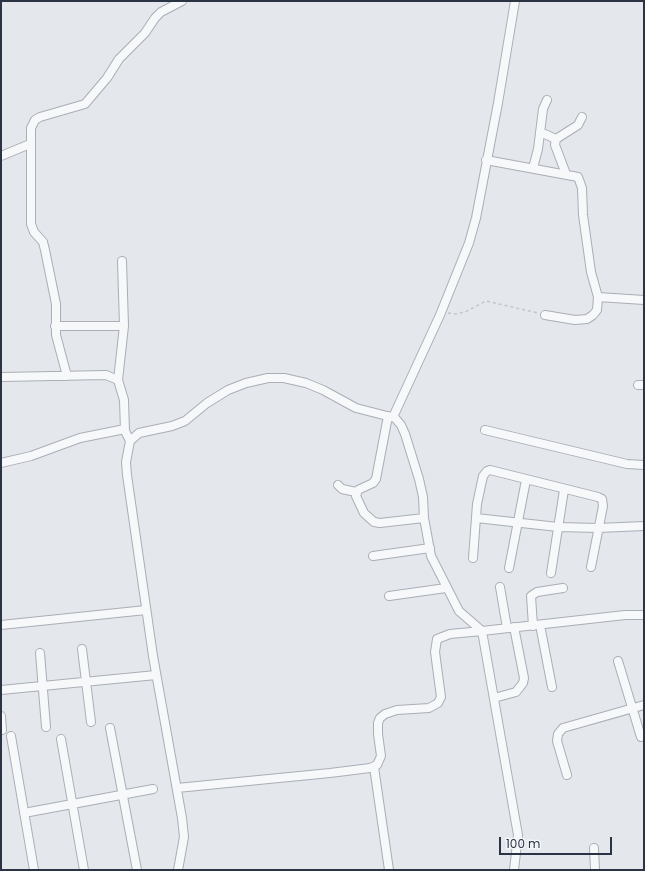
<!DOCTYPE html>
<style>
body{margin:0}
#map{position:relative;width:645px;height:871px;overflow:hidden;background:#e4e7ec;font-family:Poppins,sans-serif}
canvas{display:block}
.frame{position:absolute;inset:0;border:2px solid #2b3445;pointer-events:none}
.scale{position:absolute;left:499px;top:837px;width:113px;height:18px;box-sizing:border-box;border:2px solid #2b3445;border-top:0;padding-left:5px;font-size:12px;line-height:14px;white-space:nowrap;color:#2b3445;-webkit-text-stroke:3px #f4f6f9;paint-order:stroke}
</style>
<div id="map">
<canvas width="645" height="871"></canvas>
<div class="frame"></div>
<div class="scale">100 m</div>
</div>
<script>
const ctx = document.querySelector('canvas').getContext('2d');
ctx.lineJoin = 'round';
const shape = rows => new Path2D(rows.map(r => 'M' + r).join(''));
function stroke(path, color, width, dash) { ctx.strokeStyle = color; ctx.lineWidth = width; ctx.lineCap = dash ? 'butt' : 'round'; ctx.setLineDash(dash || []); ctx.stroke(path); }
const minor = shape([
 [540,132,556,139],
 [1,156,30,144],
 [486,160,578,177,582,188,583,215,591,272,598,297,597,310,593,315,587,319,575,320,545,315],
 [533,168,538,149,543,109,547,100],
 [566,174,555,145,556,139,578,125,582,117],
 [598,297,644,300],
 [55,326,124,326],
 [67,376,56,335,56,304,45,250,43,242,34,232,31,224,31,128,35,120,40,117,85,104,107,78,119,59,145,33,155,18,161,12,182,1],
 [1,377,106,375,118,380,124,400,125,431,130,441],
 [118,380,124,326,122,261],
 [638,385,644,385],
 [388,416,376,479,373,483,358,490,356,496,364,513,374,522,380,523,424,518],
 [393,417,440,315,469,243,476,218,498,103,515,1],
 [485,430,627,464,644,465],
 [1,463,31,456,80,438,125,429],
 [338,485,342,489,356,492],
 [476,518,558,527,598,528,644,526],
 [373,556,430,548],
 [473,558,477,504,483,476,487,471,490,470,598,497,602,499,603,506,591,567],
 [509,568,526,480],
 [551,573,564,490],
 [500,587,507,628],
 [389,596,446,588],
 [1,625,146,610],
 [540,625,552,687],
 [533,626,531,596,537,592,563,588],
 [82,649,91,722],
 [40,653,46,727],
 [618,661,641,737],
 [1,690,156,675],
 [494,698,516,692,523,683,524,678,514,627],
 [1,716,2,730],
 [110,728,137,870],
 [11,736,34,870],
 [61,739,84,870],
 [374,767,389,870],
 [567,775,557,741,558,734,563,728,644,705],
 [177,788,330,773,370,768,377,765,381,756,378,734,378,723,380,718,385,714,397,710,429,708,438,703,441,697,435,652,437,639,450,634,482,631,518,835,514,870],
 [24,813,153,789],
 [594,848,595,870],
 [178,870,184,837,182,818,153,656,127,475,126,462,130,441,139,433,172,426,185,421,207,403,228,390,246,383,268,378,284,378,306,383,323,390,356,408,395,418,401,425,405,434,419,479,423,497,424,518,431,556,459,611,482,631,625,615,644,615]
]);
stroke(minor, '#a9aeb7', 10);
stroke(shape([
 [448,313,457,314,467,311,486,301,538,313]
]), '#c2c5cb', 1.5, [3, 3]);
stroke(minor, '#f7f8fa', 8);
</script>
